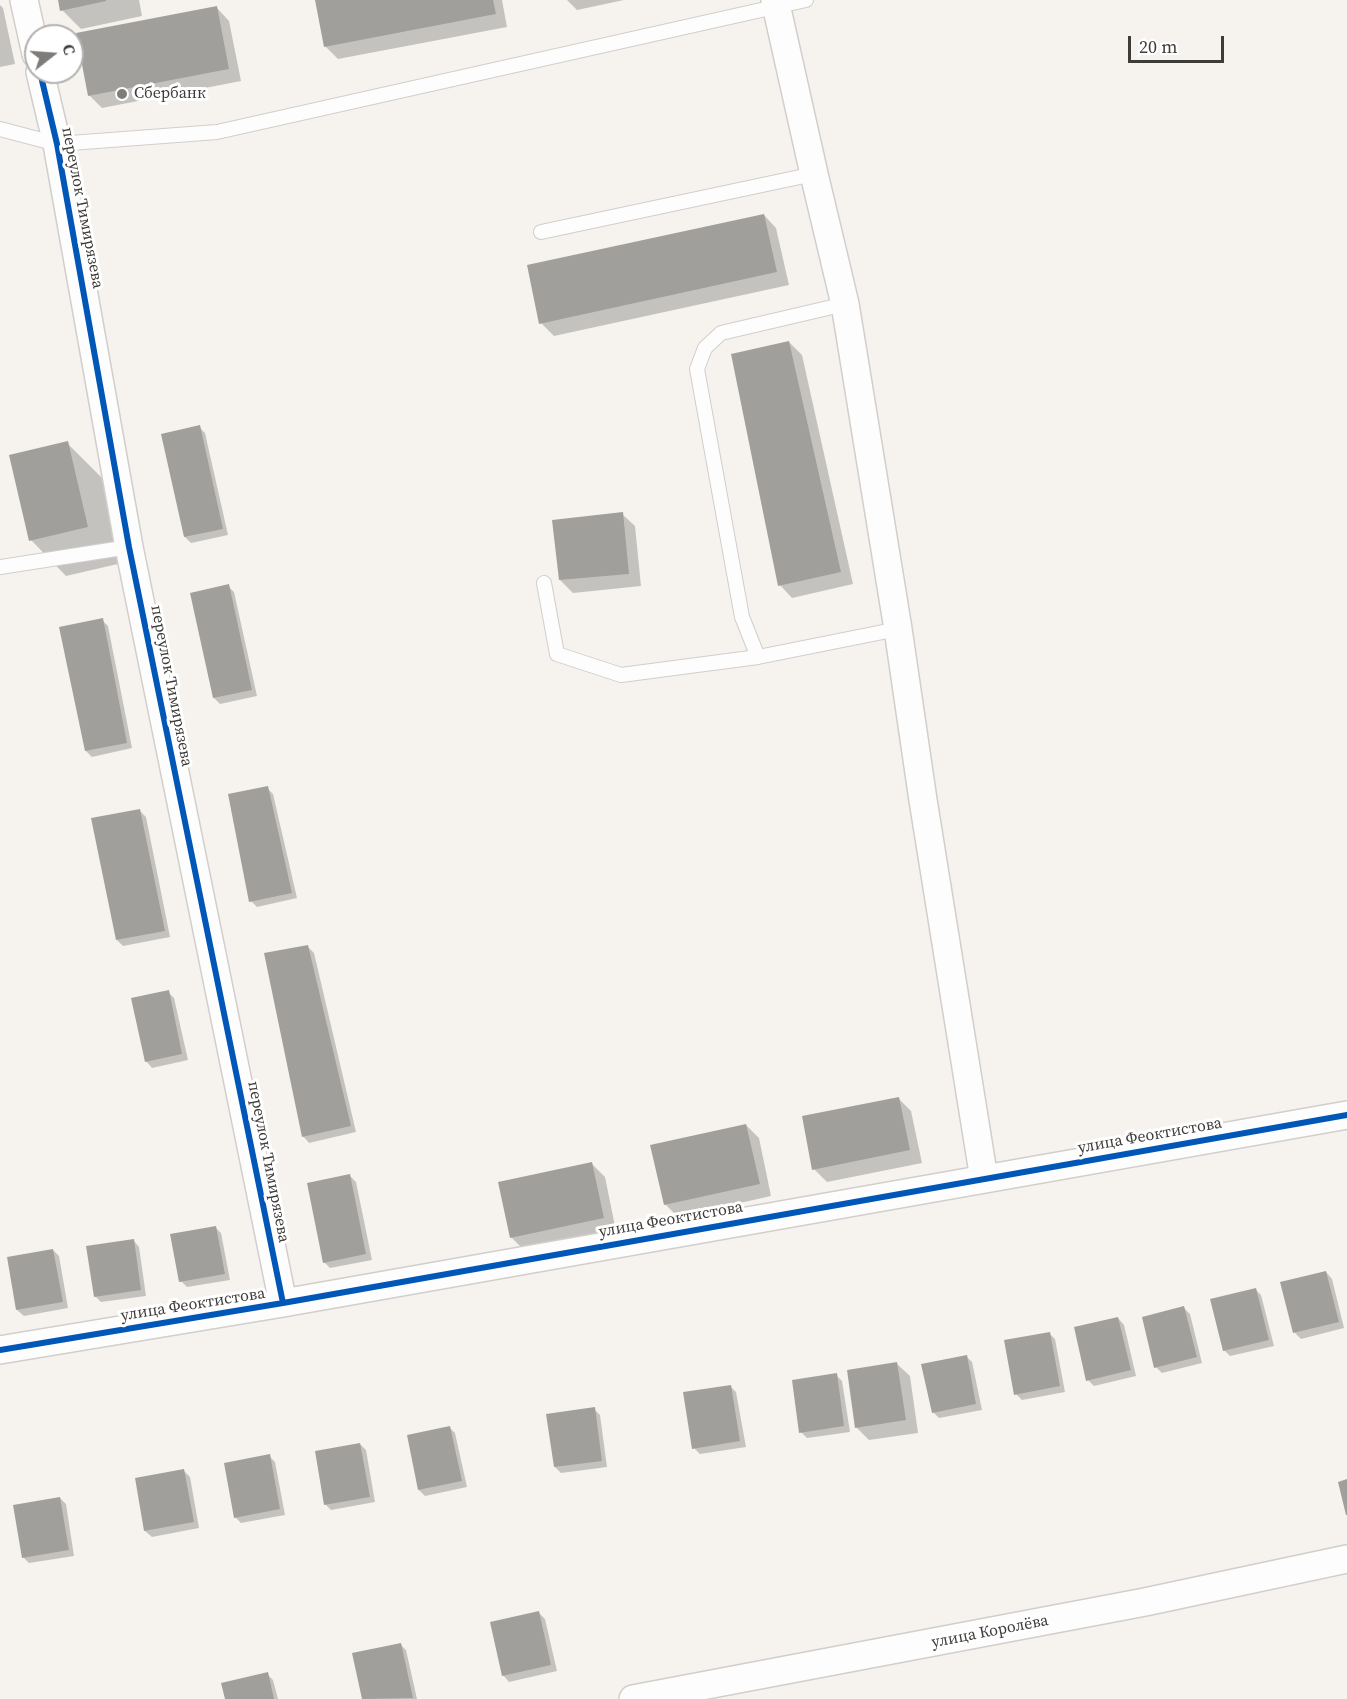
<!DOCTYPE html>
<meta charset="utf-8">
<style>
body{margin:0}
#map{position:relative;width:1347px;height:1699px;overflow:hidden;background:#f6f3ef;font-family:"Source Serif 4",serif}
canvas{display:block}
.north{position:absolute;left:24px;top:24px;width:60px;height:60px;box-sizing:border-box;background:#fff;border:2px solid #b2b1b0;border-radius:50%;rotate:73deg;font-size:16px;font-weight:700;line-height:24px;text-align:center;color:#3e3c39}
.north::after{content:'';display:block;margin:auto;width:21px;height:27px;background:#7e7c79;clip-path:polygon(50% 0,100% 100%,50% 72%,0 100%)}
.scale{position:absolute;left:1128px;top:36px;width:96px;height:27px;box-sizing:border-box;border:3px solid #3e3c39;border-top:0;padding-left:8px;font-size:18px;line-height:21px;white-space:nowrap;color:#3e3c39;-webkit-text-stroke:4px #fff;paint-order:stroke}
</style>
<div id="map">
<canvas width="1347" height="1699"></canvas>
<div class="north">С</div>
<div class="scale">20 m</div>
</div>
<script>
const ctx = document.querySelector('canvas').getContext('2d');
ctx.lineJoin = 'round';
function fill(path, color) { ctx.fillStyle = color; ctx.fill(path, 'evenodd'); }
const shape = rows => new Path2D(rows.map(r => 'M' + r).join(''));
function stroke(path, color, width, dash) { ctx.strokeStyle = color; ctx.lineWidth = width; ctx.lineCap = dash ? 'butt' : 'round'; ctx.setLineDash(dash || []); ctx.stroke(path); }
function write(font, color, halo, rows, align = 'center') {
  ctx.font = font + ' "Source Serif 4",serif'; ctx.lineWidth = 6; ctx.setLineDash([]); ctx.textBaseline = 'middle'; ctx.strokeStyle = halo; ctx.fillStyle = color; for (const [text, x, y, turn = 0] of rows) {
    ctx.save(); ctx.translate(x, y); ctx.rotate((+turn || 0) * Math.PI / 180); ctx.textAlign = isNaN(turn) ? turn : align; if (halo) ctx.strokeText(text, 0, 0); ctx.fillText(text, 0, 0); ctx.restore();
  }
}
fill(shape([
 [59,0,139,0,142,16,81,29,62,10],
 [316,0,502,0,507,27,338,59,325,46],
 [567,0,624,0,577,10],
 [0,5,3,8,15,64,0,67],
 [217,8,229,21,241,81,102,108,89,95],
 [764,215,776,228,789,285,554,336,541,323],
 [789,342,802,355,853,584,792,598,780,585],
 [199,427,205,433,228,535,191,543,185,537],
 [67,443,103,479,122,563,66,576,31,540],
 [622,514,635,526,641,586,573,593,560,580],
 [228,586,234,592,257,696,220,704,214,698],
 [102,620,108,626,132,748,92,757,86,751],
 [267,788,273,794,297,898,257,907,251,901],
 [140,811,146,817,170,937,123,946,117,940],
 [308,947,314,953,356,1132,309,1143,303,1136],
 [168,992,174,998,188,1060,152,1068,146,1061],
 [898,1098,911,1111,922,1163,827,1182,814,1169],
 [746,1125,759,1138,771,1196,678,1217,665,1204],
 [592,1164,605,1177,616,1231,524,1250,511,1237],
 [350,1176,356,1182,372,1260,330,1268,324,1262],
 [215,1227,221,1233,230,1280,187,1287,181,1281],
 [133,1240,139,1247,146,1296,101,1302,95,1296],
 [53,1250,59,1256,68,1308,24,1316,17,1310],
 [1326,1272,1332,1279,1344,1328,1301,1339,1295,1333],
 [1255,1289,1261,1295,1274,1346,1230,1356,1224,1350],
 [1184,1308,1190,1314,1202,1363,1162,1373,1156,1367],
 [1118,1318,1124,1325,1136,1376,1094,1386,1088,1380],
 [1049,1333,1055,1339,1065,1392,1022,1400,1016,1394],
 [966,1356,972,1362,982,1410,939,1418,933,1412],
 [897,1364,910,1376,918,1433,869,1440,856,1427],
 [836,1375,842,1381,850,1432,807,1438,801,1432],
 [730,1386,736,1392,746,1447,700,1454,694,1448],
 [594,1409,600,1415,607,1467,561,1473,555,1467],
 [449,1427,455,1433,467,1487,425,1496,419,1490],
 [360,1444,366,1450,375,1502,331,1510,325,1504],
 [269,1456,275,1462,285,1515,241,1523,235,1517],
 [184,1471,190,1477,199,1528,152,1537,145,1531],
 [60,1498,66,1504,74,1556,29,1563,23,1557],
 [539,1613,545,1619,557,1671,509,1682,503,1675],
 [400,1644,406,1650,417,1699,364,1699,354,1655],
 [267,1674,273,1680,278,1699,226,1699]
]), '#0003');
fill(shape([
 [58,0,106,0,106,1,60,11],
 [315,0,493,0,496,14,324,47],
 [217,6,229,69,88,96,76,33],
 [764,214,777,272,539,324,527,265],
 [789,341,841,572,778,586,731,354],
 [200,425,223,529,184,537,161,434],
 [68,441,88,527,29,541,9,455],
 [623,512,629,574,559,580,552,520],
 [229,584,252,690,213,698,190,593],
 [103,618,127,743,85,751,59,627],
 [268,786,292,893,249,902,228,794],
 [140,809,165,931,116,940,91,818],
 [308,945,351,1126,302,1137,264,953],
 [169,990,182,1054,145,1062,131,998],
 [899,1097,910,1150,812,1170,802,1116],
 [746,1124,760,1184,664,1205,650,1145],
 [592,1162,604,1218,510,1238,498,1182],
 [350,1174,366,1254,323,1263,307,1183],
 [216,1226,225,1274,179,1282,170,1234],
 [134,1239,141,1290,94,1297,86,1246],
 [53,1249,63,1302,16,1310,7,1257],
 [1326,1271,1339,1322,1293,1333,1280,1282],
 [1256,1288,1269,1340,1223,1351,1210,1299],
 [1184,1306,1197,1357,1154,1368,1142,1317],
 [1118,1317,1131,1370,1086,1381,1074,1327],
 [1050,1332,1060,1386,1014,1395,1004,1340],
 [967,1355,976,1404,932,1413,921,1364],
 [897,1362,906,1420,855,1428,847,1370],
 [837,1373,844,1426,799,1433,792,1380],
 [731,1385,740,1441,692,1449,683,1392],
 [595,1407,602,1461,554,1467,546,1414],
 [450,1426,462,1481,418,1490,407,1435],
 [360,1443,370,1497,324,1505,315,1451],
 [270,1454,280,1509,234,1518,224,1463],
 [184,1469,194,1522,144,1531,135,1478],
 [1347,1479,1347,1515,1346,1515,1338,1482],
 [60,1497,69,1550,22,1558,13,1505],
 [539,1611,551,1665,502,1676,490,1622],
 [401,1643,413,1698,362,1699,352,1653],
 [268,1672,274,1699,225,1699,221,1683]
]), '#a19f9c');
const lane = shape([
 [0,129,57,144,217,132,806,0],
 [541,232,814,174],
 [0,567,129,547],
 [544,583,557,654,621,675,758,657,898,629],
 [758,657,742,617,697,369,705,348,721,333,845,304]
]);
const street = shape([
 [24,0,36,54],
 [775,0,814,174,845,304,898,629,923,800,984,1179],
 [40,72,57,144,129,547,283,1303],
 [0,1350,283,1303,1347,1115],
 [633,1699,1145,1602,1347,1559]
]);
stroke(lane, '#d1cecb', 16);
stroke(street, '#d1cecb', 30);
stroke(lane, '#fefdfd', 14);
stroke(street, '#fefdfd', 27);
stroke(shape([
 [40,72,57,144,129,547,283,1303],
 [0,1350,283,1303,1347,1115]
]), '#0057b8', 6);
for (const [x, y, r, color] of [
 [122,94,6,"#7e7c79"]
]) { const dot = new Path2D(); dot.arc(x, y, r, 0, 2 * Math.PI); ctx.fillStyle = color; ctx.fill(dot); stroke(dot, '#fff', 2); }
write('16px', '#3e3c39', '#fff', [
 ["Сбербанк",134,94]
], 'left');
write('16px', '#3e3c39', '#fff', [
 ["переулок Тимирязева",82,208,79],
 ["переулок Тимирязева",171,686,79],
 ["улица Феоктистова",1150,1136,-10],
 ["переулок Тимирязева",268,1162,79],
 ["улица Феоктистова",671,1220,-10],
 ["улица Феоктистова",193,1305,-9],
 ["улица Королёва",990,1632,-11]
]);
</script>
